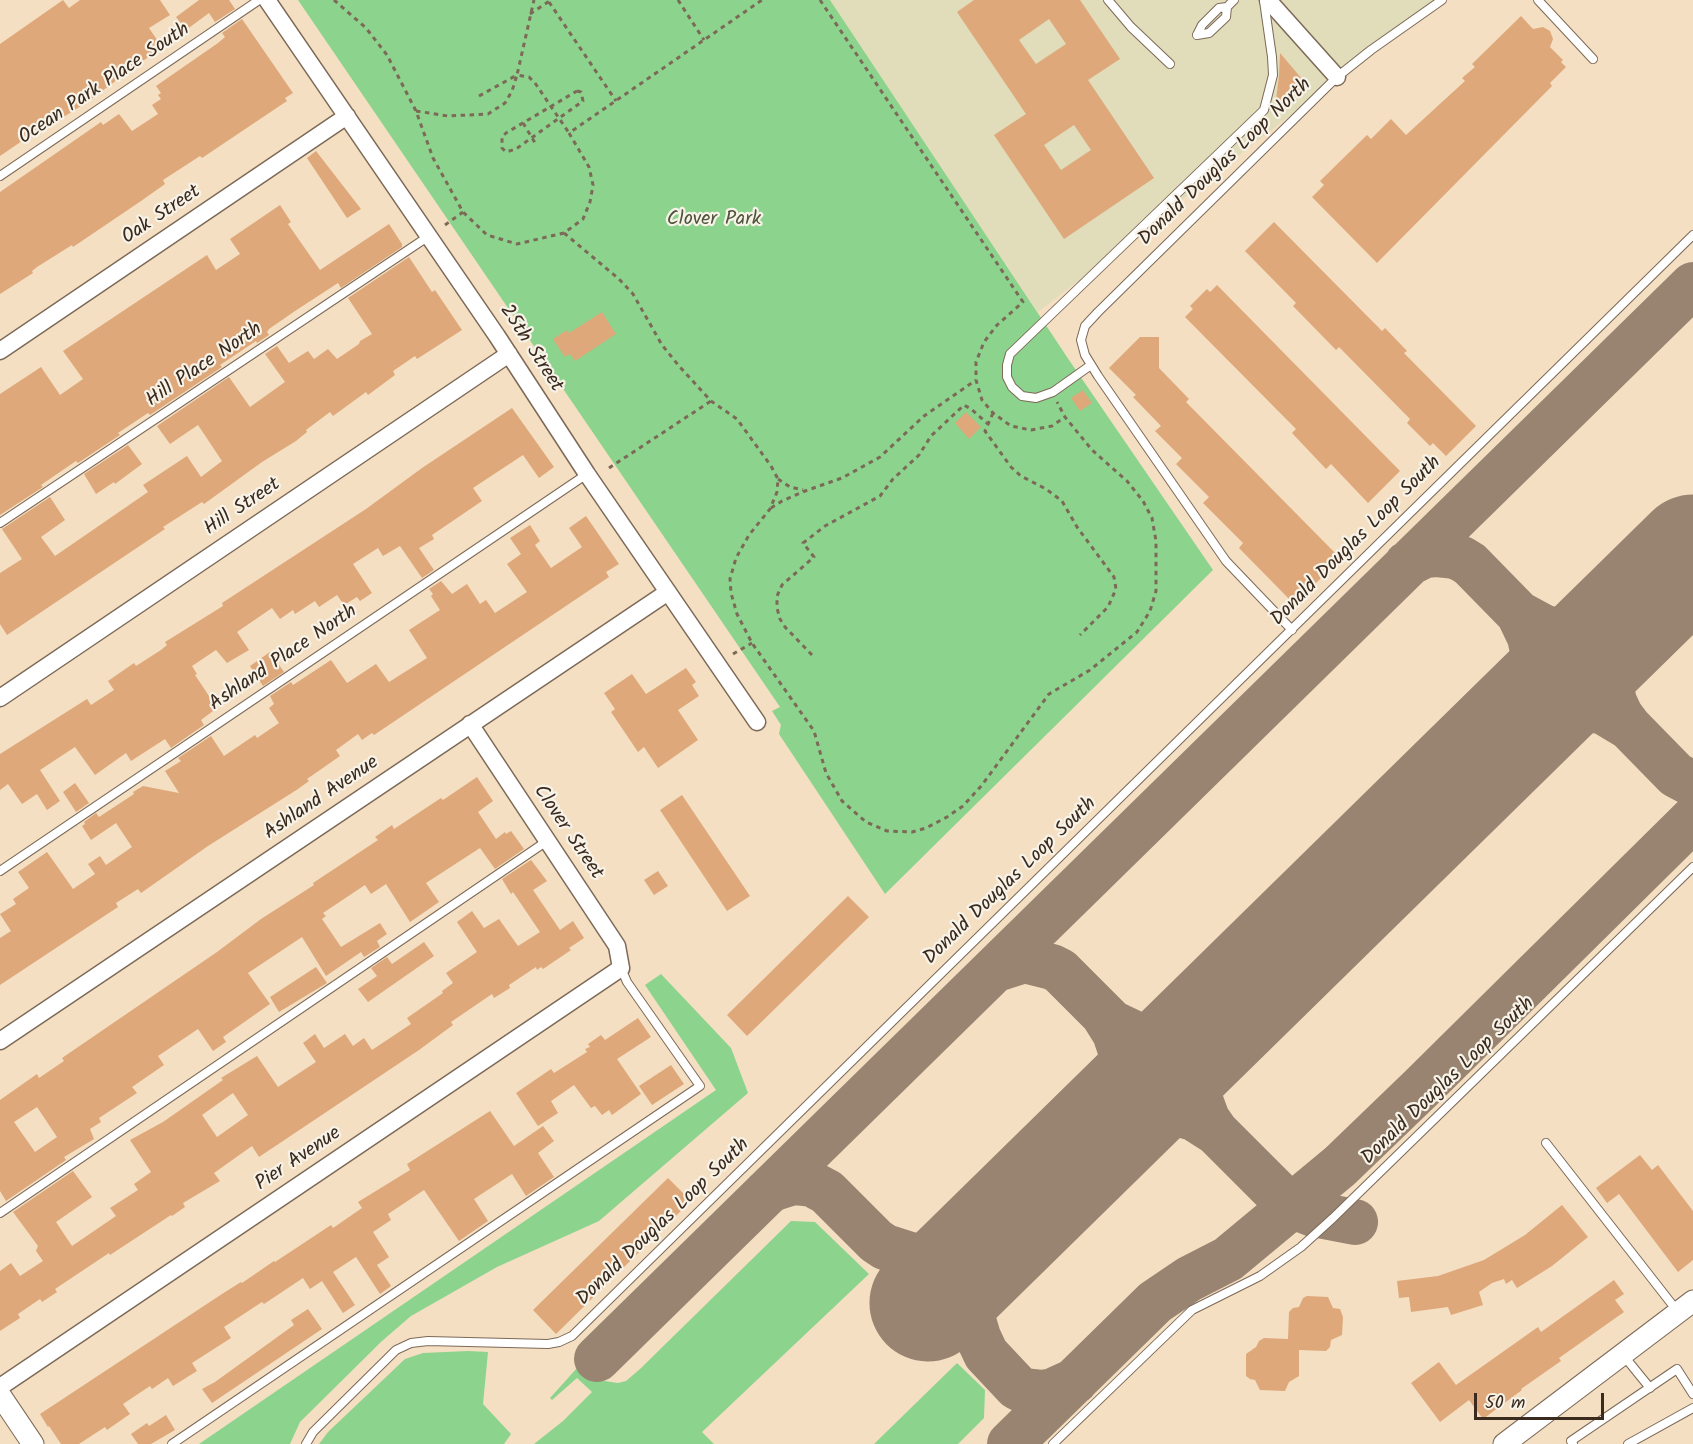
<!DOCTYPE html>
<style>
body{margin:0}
#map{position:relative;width:1693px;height:1444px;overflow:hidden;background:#f4dfc2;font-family:Kalam,sans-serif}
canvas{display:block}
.scale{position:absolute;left:1474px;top:1393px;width:130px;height:27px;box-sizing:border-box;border:3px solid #3b2a1e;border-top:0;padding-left:8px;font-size:18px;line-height:21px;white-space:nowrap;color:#3b2a1e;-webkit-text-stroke:4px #f7f3e8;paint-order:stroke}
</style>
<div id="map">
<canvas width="1693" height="1444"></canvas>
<div class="scale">50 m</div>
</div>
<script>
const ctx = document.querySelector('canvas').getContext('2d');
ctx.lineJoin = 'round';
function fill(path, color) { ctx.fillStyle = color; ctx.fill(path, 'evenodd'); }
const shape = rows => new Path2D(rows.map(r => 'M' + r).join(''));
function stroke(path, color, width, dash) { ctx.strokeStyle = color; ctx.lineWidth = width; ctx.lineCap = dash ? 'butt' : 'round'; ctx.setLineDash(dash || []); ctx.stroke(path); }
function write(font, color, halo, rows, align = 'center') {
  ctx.font = font + ' Kalam,sans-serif'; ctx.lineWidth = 4.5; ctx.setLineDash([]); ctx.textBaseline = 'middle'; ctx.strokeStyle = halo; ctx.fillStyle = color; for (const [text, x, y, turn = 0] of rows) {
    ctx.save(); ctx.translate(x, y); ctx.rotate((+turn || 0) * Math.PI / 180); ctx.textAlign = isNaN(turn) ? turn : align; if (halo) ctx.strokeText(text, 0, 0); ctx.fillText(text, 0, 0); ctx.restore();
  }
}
fill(shape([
 [830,0,1438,0,1038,312]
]), '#e1dcba');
fill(shape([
 [298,0,830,0,1069,360,1213,570,885,894,779,734,781,725,772,711,780,707],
 [661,974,731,1048,748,1093,599,1221,497,1267,411,1316,382,1341,300,1422,290,1444,199,1444,716,1090,645,985],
 [791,1221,815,1222,869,1274,702,1432,714,1444,534,1444,563,1421,592,1392,577,1378,552,1400,550,1398,577,1368,591,1379,618,1383,626,1381,640,1369],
 [468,1351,488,1352,483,1404,511,1434,504,1444,319,1444,328,1432,405,1359,423,1353],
 [957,1363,985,1390,984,1418,958,1444,874,1444]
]), '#8cd38d');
stroke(shape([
 [1407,564,1425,555,1435,554,1454,556,1462,559,1470,564,1519,614,1545,628,1562,632,1581,632,1593,629,1639,606],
 [1629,727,1620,715,1614,702,1609,679,1610,669,1615,643,1639,606],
 [1507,736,1535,716,1544,712,1565,707,1586,708,1604,712,1629,727,1676,775,1693,784],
 [1507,736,1530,696,1535,674,1535,660,1530,637,1519,614],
 [996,969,1024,960,1052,967,1060,971,1112,1023,1135,1034,1153,1037,1172,1036,1202,1026,1222,1015],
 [1222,1015,1204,1044,1200,1056,1197,1084,1199,1097,1207,1119,1216,1132,1288,1204,1313,1214,1355,1222],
 [1094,1140,1118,1101,1124,1069,1121,1051,1115,1033,1105,1017],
 [1094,1140,1120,1123,1149,1113,1167,1112,1183,1115,1194,1118,1216,1132],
 [766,1193,774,1188,793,1182,812,1184,827,1192,876,1241,885,1247,913,1256,953,1255,987,1245],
 [974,1258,971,1273,973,1320,978,1337,986,1354,1017,1387,1025,1391,1044,1393,1053,1391,1075,1381],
 [597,1359,1693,285],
 [1010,1444,1155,1302,1189,1279,1228,1259,1340,1166,1421,1088,1693,819]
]), '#988470', 46);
stroke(shape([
 [928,1303,1693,553]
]), '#988470', 117);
fill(shape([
 [63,0,69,8,80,0,160,0,170,15,149,28,162,47,87,102,23,143,22,141,0,156,0,44],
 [199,0,229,0,235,9,215,22,209,13,186,30,176,17],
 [974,0,1080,0,1120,59,1088,80,1154,178,1064,239,994,135,1026,114,957,12],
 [1049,19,1066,44,1036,64,1019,40],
 [1074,125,1091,150,1061,170,1044,145],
 [1521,16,1533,29,1543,27,1550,31,1553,39,1550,47,1563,60,1561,62,1566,67,1550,83,1552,86,1377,263,1312,197,1324,185,1320,181,1367,135,1371,139,1391,119,1406,135,1465,81,1462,78,1475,67,1472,64],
 [242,19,293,93,285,98,287,101,202,158,200,156,163,180,165,184,141,201,73,247,72,245,37,267,32,271,33,273,0,294,0,192,101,122,103,125,119,114,132,131,158,114,152,105,161,99,158,95,161,93,156,86,218,43,225,37,222,33],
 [1280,53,1302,79,1301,92,1274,117,1279,75],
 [316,151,361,209,347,218,307,158],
 [280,205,291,222,288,224,320,270,389,224,402,244,402,247,341,288,338,283,295,311,269,329,267,332,269,335,257,343,256,341,220,365,222,367,150,415,148,413,118,433,120,435,78,463,76,461,41,485,43,487,0,515,0,394,41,367,60,395,83,379,63,351,207,255,216,270,240,254,230,239],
 [1274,222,1382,331,1385,328,1407,351,1404,353,1476,426,1446,456,1433,443,1430,446,1407,423,1410,419,1339,347,1336,350,1293,306,1296,303,1245,251],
 [409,257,432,292,435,290,462,330,417,359,415,356,393,371,395,375,368,395,366,392,333,416,330,412,306,430,307,432,296,441,262,462,204,504,202,502,163,527,165,529,7,635,0,624,0,573,22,559,2,529,50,497,65,520,41,537,55,556,148,492,143,485,187,456,201,477,222,461,198,425,170,444,157,426,229,377,250,407,285,382,265,354,277,346,289,363,308,351,314,359,328,349,337,359,359,344,360,341,372,334,348,298],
 [1217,285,1400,471,1368,503,1331,464,1326,469,1292,433,1296,429,1185,317,1193,309,1190,306,1207,289,1210,292],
 [602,312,616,334,575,361,570,354,565,357,553,339,567,330,569,333],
 [1140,337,1159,337,1159,368,1189,399,1186,402,1341,559,1294,604,1239,548,1243,543,1203,503,1209,497,1176,464,1182,458,1155,431,1161,426,1133,397,1136,395,1109,368],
 [1083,390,1092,403,1080,411,1071,398],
 [512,408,554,467,539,478,523,455,473,488,482,501,432,535,434,539,419,548,434,570,422,578,400,546,383,556,378,548,353,564,372,593,360,601,357,597,344,605,337,595,319,607,315,601,295,614,293,610,280,619,272,608,237,632,249,650,227,663,216,650,192,666,197,674,195,675,217,708,201,720,204,725,171,748,165,739,131,761,126,753,95,775,75,747,40,770,60,801,47,810,37,794,22,804,8,784,0,790,0,754,87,699,91,705,114,690,108,681,134,663,136,666,161,650,167,645,165,642,223,606,222,603,366,509,422,468],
 [966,412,981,427,969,439,955,423],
 [128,445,142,464,115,484,114,482,96,494,84,474],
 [586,516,619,564,606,572,609,577,374,735,372,733,362,740,358,734,336,750,340,756,307,779,309,781,298,789,208,846,141,893,138,889,116,903,118,907,0,985,0,938,11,931,0,914,16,904,13,899,29,888,18,872,47,852,73,889,95,874,88,864,100,856,106,865,132,847,116,823,91,840,82,826,85,824,84,822,96,813,99,817,134,794,133,792,143,786,179,793,165,771,181,761,178,758,211,736,224,756,255,735,257,738,279,723,269,708,274,704,270,696,291,682,293,685,331,660,347,683,376,664,389,682,427,658,409,630,440,610,431,596,433,594,429,589,441,581,452,594,467,584,480,604,486,600,495,613,527,592,507,564,521,554,510,538,530,525,540,541,535,545,551,568,582,547,569,528],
 [270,652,284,672,263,686,250,666],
 [686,668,696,682,692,685,699,696,678,710,698,740,658,768,644,747,638,752,611,712,615,709,604,693,632,674,646,694],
 [477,777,493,801,478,812,496,839,505,832,506,834,511,831,524,849,495,869,480,848,426,883,439,902,410,922,386,884,371,894,365,885,323,913,326,916,322,919,341,947,380,923,387,934,377,941,380,947,364,957,361,952,326,976,302,937,248,973,270,1004,223,1037,226,1042,213,1051,198,1029,158,1056,164,1065,132,1087,137,1093,99,1118,101,1122,90,1129,94,1139,64,1157,66,1160,6,1201,0,1191,0,1100,37,1074,39,1078,64,1061,62,1058,217,952,261,919,314,885,313,883,378,840,375,837,392,825,394,829,441,798,443,800],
 [37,1107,57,1137,35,1152,14,1122],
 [75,783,89,803,76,812,63,792],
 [682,795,750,896,727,911,660,810],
 [531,860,547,881,533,890,560,930,573,921,584,938,569,948,571,950,543,969,541,967,537,970,536,967,509,985,510,988,494,998,492,994,451,1022,453,1025,419,1050,259,1157,252,1146,214,1173,220,1181,183,1203,185,1207,172,1216,171,1215,110,1255,109,1253,55,1289,57,1292,42,1302,40,1299,18,1314,20,1318,0,1331,0,1271,11,1263,20,1276,43,1261,36,1251,38,1246,13,1212,73,1171,92,1197,56,1222,72,1246,116,1216,110,1208,138,1190,134,1184,151,1172,130,1140,163,1122,223,1080,221,1078,257,1056,278,1087,316,1062,303,1043,315,1034,324,1048,345,1034,353,1046,364,1038,372,1050,411,1024,407,1018,443,993,442,991,453,983,446,973,477,952,457,922,472,911,484,928,499,919,518,946,540,932,513,892,511,894,502,879],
 [233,1093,248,1115,217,1137,202,1115],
 [658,871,668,886,654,895,644,880],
 [848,896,869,917,747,1036,727,1015],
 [424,942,434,956,368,1002,358,989,377,976,371,968,387,957,392,964],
 [316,967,327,983,279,1012,270,997],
 [638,1018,651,1037,617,1059,641,1094,612,1115,609,1110,602,1115,595,1106,591,1108,574,1085,551,1101,558,1113,538,1126,516,1093,551,1069,554,1073,587,1052,585,1049,590,1047,588,1044,601,1035,605,1040],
 [671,1065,684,1084,652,1105,639,1086],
 [490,1111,514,1146,543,1126,554,1141,538,1153,554,1177,526,1196,512,1174,474,1199,488,1221,459,1241,424,1190,388,1214,391,1220,373,1232,389,1257,377,1265,391,1286,380,1294,356,1257,333,1272,355,1305,343,1313,322,1281,310,1289,303,1278,264,1304,262,1302,224,1327,231,1338,192,1363,197,1371,173,1386,168,1378,152,1389,150,1386,123,1404,130,1414,107,1430,105,1427,79,1444,61,1444,49,1426,48,1427,40,1414,222,1294,241,1282,242,1283,274,1261,275,1262,331,1225,333,1228,362,1208,358,1202,410,1170,407,1164],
 [1640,1155,1652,1170,1658,1165,1693,1211,1693,1260,1678,1272,1619,1194,1607,1203,1596,1188],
 [668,1178,691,1201,556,1334,533,1310],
 [1562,1205,1588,1237,1552,1266,1517,1288,1512,1280,1506,1284,1504,1279,1492,1283,1479,1292,1483,1305,1451,1315,1448,1307,1411,1312,1409,1297,1399,1298,1397,1281,1438,1276,1484,1260,1525,1235],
 [1614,1280,1624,1294,1615,1300,1624,1312,1559,1358,1561,1361,1521,1389,1522,1390,1483,1419,1469,1400,1440,1422,1411,1383,1439,1362,1456,1385,1538,1327,1541,1332],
 [1307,1296,1328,1297,1333,1308,1340,1309,1343,1317,1342,1335,1331,1340,1330,1347,1326,1351,1299,1350,1299,1376,1289,1382,1285,1391,1260,1390,1255,1380,1250,1379,1246,1376,1246,1354,1256,1347,1259,1341,1264,1338,1288,1339,1289,1312,1293,1308,1299,1307,1303,1298],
 [308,1309,322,1329,212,1403,202,1389,215,1382,294,1325,291,1320],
 [166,1415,175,1430,151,1444,138,1444,131,1434,147,1423,149,1426]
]), '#dea87a');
const service = shape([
 [1108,0,1131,27,1170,64],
 [1538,0,1593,59],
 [1197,35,1202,25,1219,8,1227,7,1234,0],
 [1197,35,1209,33,1226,17,1227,7],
 [0,176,259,0],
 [1091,365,1053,392,1036,398,1022,396,1012,387,1007,377,1007,365,1010,354,1264,110,1273,75,1272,57,1264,1],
 [0,523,429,236],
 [1292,630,1226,561,1098,376,1085,355,1081,340,1085,326,1098,312,1337,77,1371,50,1442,0],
 [0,871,587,474],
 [1546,1143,1678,1312],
 [0,1213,547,841],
 [1624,1356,1650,1388],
 [172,1444,700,1086,627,982,621,968],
 [306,1444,313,1432,396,1350,411,1343,428,1341,548,1344,559,1342,572,1336,1693,235],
 [1053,1444,1192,1310,1260,1276,1301,1247,1333,1218,1693,867],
 [1573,1444,1571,1441,1677,1369,1693,1394],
 [1628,1444,1693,1408]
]);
const minor = shape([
 [267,0,497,336,587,474,757,722],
 [1268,0,1337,77],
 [0,351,347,116],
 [0,698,509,354],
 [0,1041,668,592],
 [0,1387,621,968,617,946,470,724]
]);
const tertiary = shape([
 [0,1395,33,1444],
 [1504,1444,1693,1301]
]);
stroke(service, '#7c6957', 10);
stroke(minor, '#7c6957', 19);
stroke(tertiary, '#7c6957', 23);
stroke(shape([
 [334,0,366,28,387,55,416,111,433,158,463,212,487,235,517,244,564,233,583,219,590,202,593,185,589,167,569,133,762,0],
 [678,0,704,40],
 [820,0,1023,302,997,325,984,342,976,362,976,380,982,400,993,413,1011,426,1031,430,1052,426,1065,417],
 [549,2,616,101],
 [530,14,551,0],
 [577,91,581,92,583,101,516,149,506,152,502,148,502,137,506,133,577,91],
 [479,96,517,75,534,0],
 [416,111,448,116,488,114,505,103,512,91,517,75,529,77,535,83,569,133],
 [523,123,537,146],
 [445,225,463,212],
 [564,233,619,279,633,294,662,345,679,366,711,401,737,419,771,466,778,479,777,492,770,509,749,535,736,558,730,579,731,593,737,614,752,643,814,731,826,773,842,801,866,822,887,831,912,832,926,828,947,817,963,806,982,785,1049,694,1090,670,1137,632,1150,611,1156,591,1156,541,1152,518,1143,501,1127,481,1092,450,1065,417,1057,402],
 [993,413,985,431,1011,467,1021,476,1046,489,1062,501,1077,527,1114,577,1116,589,1108,607,1080,635],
 [609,468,711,401],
 [778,479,790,487,803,490],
 [771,508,782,501,805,491,842,478,880,457,924,416,976,380],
 [733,654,752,643],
 [812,655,785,627,780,619,777,608,777,596,782,585,814,557,803,543,825,526,880,496,893,479,919,455,931,436,964,405,971,409,988,424]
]), '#7c6957', 3, [4.5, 4.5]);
stroke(service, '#fff', 8);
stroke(minor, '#fff', 16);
stroke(tertiary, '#fff', 21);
write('20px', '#3b2a1e', '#f7f3e8', [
 ["Ocean Park Place South",105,85,-34],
 ["Donald Douglas Loop North",1226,163,-44],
 ["Oak Street",162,216,-34],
 ["25th Street",530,349,57],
 ["Hill Place North",205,366,-34],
 ["Hill Street",243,508,-34],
 ["Donald Douglas Loop South",1357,542,-45],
 ["Ashland Place North",284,659,-34],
 ["Ashland Avenue",322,799,-34],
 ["Clover Street",567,833,56],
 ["Donald Douglas Loop South",1011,882,-44],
 ["Donald Douglas Loop South",1449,1082,-44],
 ["Pier Avenue",299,1160,-34],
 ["Donald Douglas Loop South",664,1223,-44]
]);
write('20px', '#4f543a', '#f7f3e8', [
 ["Clover Park",714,221]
]);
</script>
